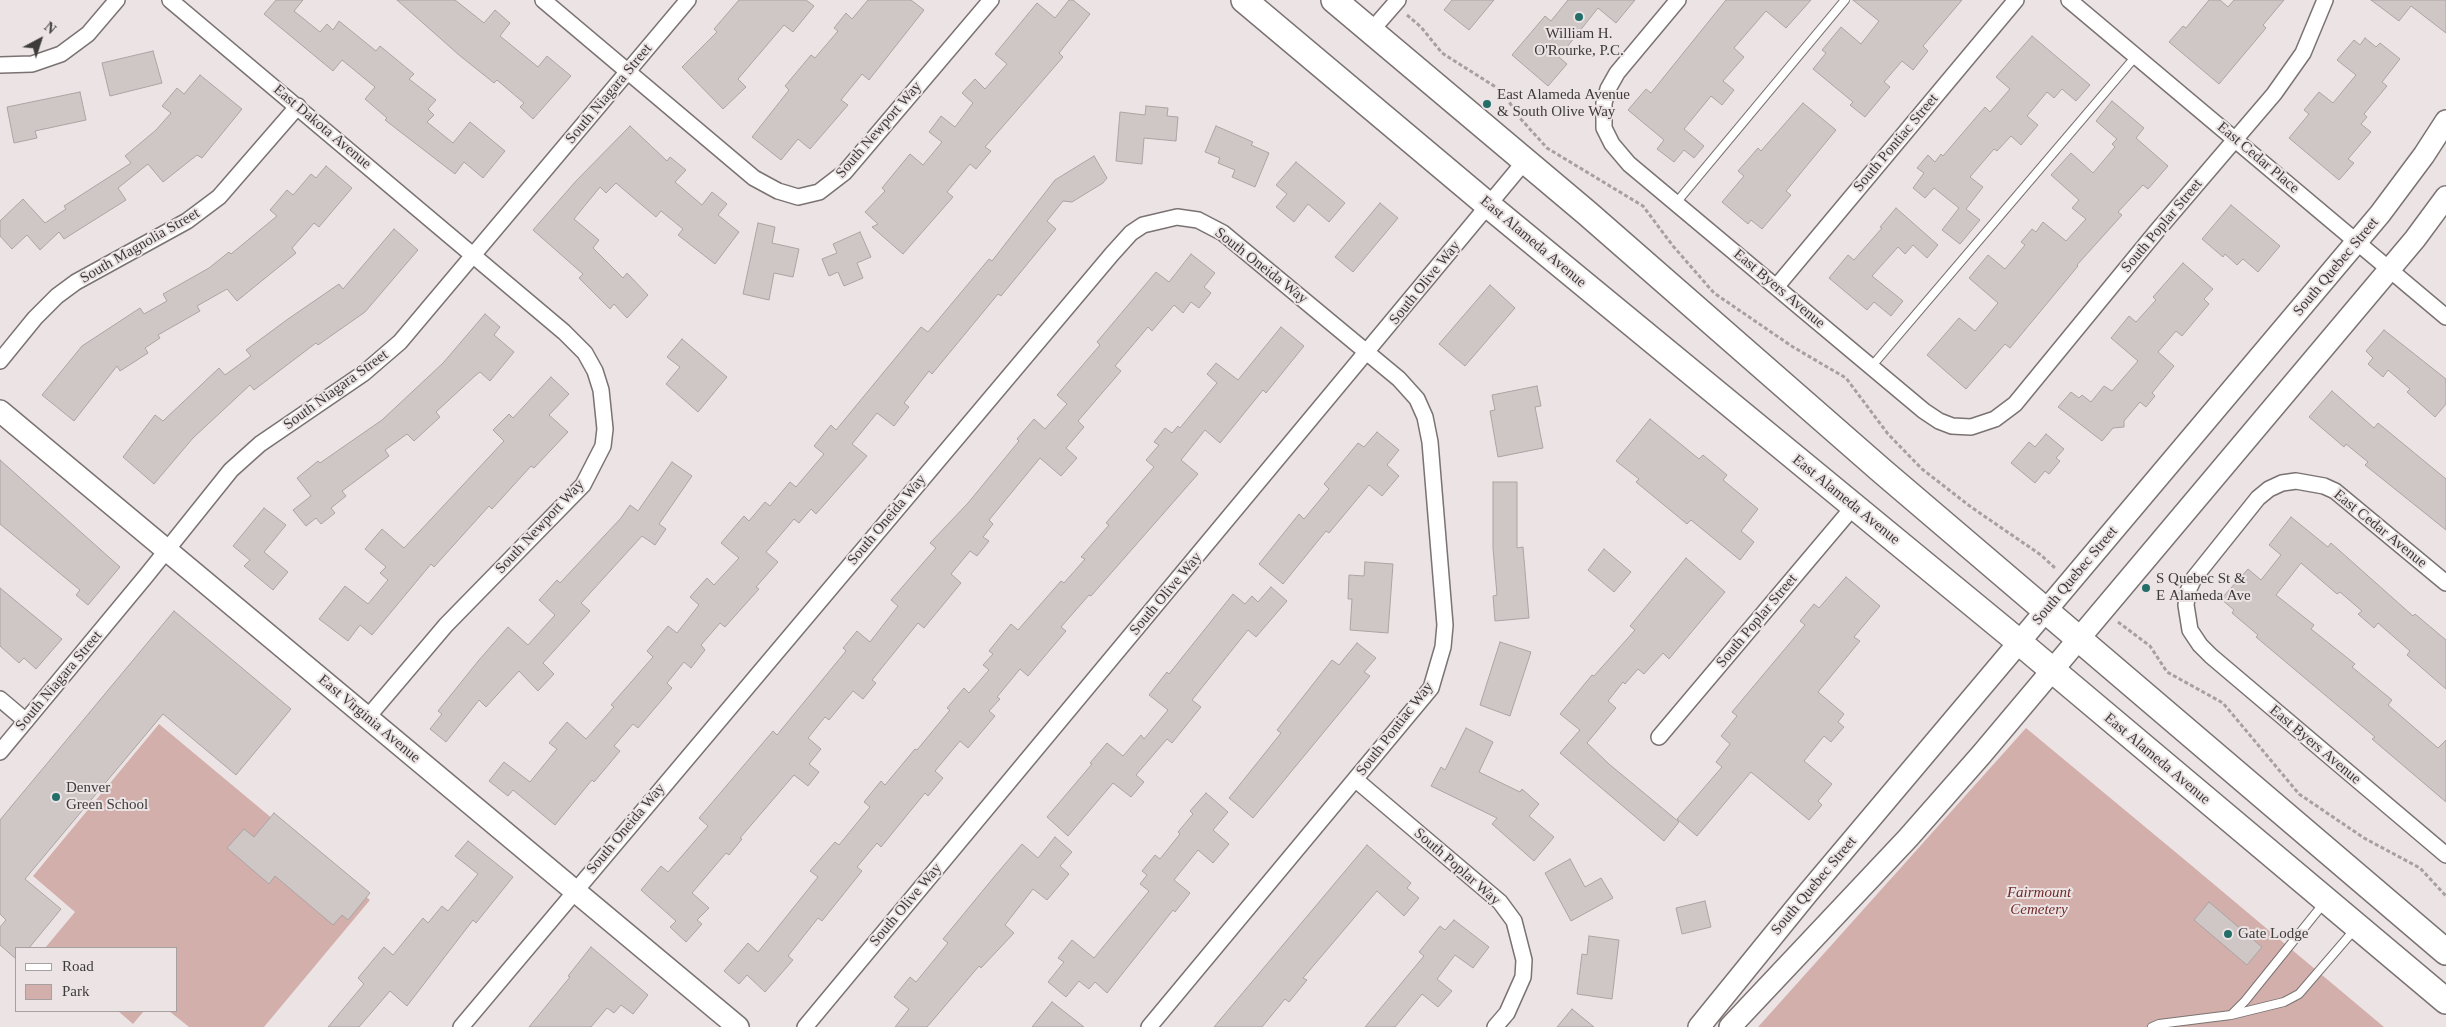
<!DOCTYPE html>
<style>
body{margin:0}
#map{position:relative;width:2446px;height:1027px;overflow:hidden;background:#ece4e4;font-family:Georgia,serif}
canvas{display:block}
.legend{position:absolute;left:15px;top:947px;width:162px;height:65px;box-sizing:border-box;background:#ece4e4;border:1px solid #a6a0a0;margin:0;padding:6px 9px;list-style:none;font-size:15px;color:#3e3b3b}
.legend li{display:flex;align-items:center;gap:10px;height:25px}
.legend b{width:25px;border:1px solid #a6a0a0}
.north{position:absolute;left:15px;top:15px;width:50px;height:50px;-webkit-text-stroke:4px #ece4e4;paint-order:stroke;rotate:40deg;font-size:14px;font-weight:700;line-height:20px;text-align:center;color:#3e3b3b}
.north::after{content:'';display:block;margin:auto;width:18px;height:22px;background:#3e3b3b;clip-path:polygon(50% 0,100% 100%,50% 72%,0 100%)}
</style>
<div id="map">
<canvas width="2446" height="1027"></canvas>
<ul class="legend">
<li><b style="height:6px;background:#fff"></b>Road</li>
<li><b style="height:14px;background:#d3afac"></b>Park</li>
</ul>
<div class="north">N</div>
</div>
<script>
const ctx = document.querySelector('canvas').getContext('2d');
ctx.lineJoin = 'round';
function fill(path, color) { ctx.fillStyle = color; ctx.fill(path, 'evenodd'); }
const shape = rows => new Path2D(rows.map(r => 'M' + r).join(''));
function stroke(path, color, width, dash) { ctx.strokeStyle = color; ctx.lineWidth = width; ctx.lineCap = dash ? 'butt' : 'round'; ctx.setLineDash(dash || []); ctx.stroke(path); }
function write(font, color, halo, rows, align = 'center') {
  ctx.font = font + ' Georgia,serif'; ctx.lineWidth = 4; ctx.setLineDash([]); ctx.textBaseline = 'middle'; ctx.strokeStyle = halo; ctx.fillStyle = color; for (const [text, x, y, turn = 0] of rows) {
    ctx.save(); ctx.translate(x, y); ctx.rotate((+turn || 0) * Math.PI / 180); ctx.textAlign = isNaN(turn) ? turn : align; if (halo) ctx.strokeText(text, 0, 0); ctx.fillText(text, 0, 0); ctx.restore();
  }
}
fill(shape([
 [159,724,370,900,264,1027,189,1027,169,1011,176,1011,176,948,45,948,75,912,33,876],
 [2026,728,2185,860,2384,1027,1758,1027],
 [118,1011,144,1011,133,1024]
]), '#d3afac');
const building = shape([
 [276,0,303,0,294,11,320,32,327,24,333,30,339,21,376,51,380,46,414,74,409,79,436,100,428,109,434,115,427,122,453,143,470,122,505,151,483,178,464,162,455,174,385,120,387,118,365,99,375,87,342,60,333,71,264,14,276,0],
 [397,0,455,0,484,23,495,10,510,23,500,36,538,67,547,56,571,76,533,119,520,107,524,103,497,80,494,83,459,55,397,0],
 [739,0,806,0,814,6,793,32,784,25,738,79,746,87,723,109,682,67,717,32,714,29,739,0],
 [868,0,911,0,924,10,869,80,862,74,841,100,848,105,810,149,798,139,781,160,752,137,789,90,785,86,811,55,815,58,838,31,834,28,846,13,852,19,868,0],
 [1069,0,1073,0,1090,14,1059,53,1063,57,985,147,991,151,976,169,970,164,947,192,953,197,903,254,872,227,878,224,865,212,885,191,882,188,910,154,923,165,942,142,929,132,941,116,955,127,973,103,962,93,975,79,985,89,1007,64,995,54,1037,3,1055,18,1069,0],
 [1452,0,1494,0,1469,30,1444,10,1452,0],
 [1568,0,1635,0,1616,23,1598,8,1559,57,1567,64,1548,86,1512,55,1545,16,1551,21,1568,0],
 [1726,0,1811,0,1786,28,1766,11,1734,48,1744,57,1723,81,1734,90,1722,105,1711,96,1684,129,1704,146,1694,158,1684,150,1674,162,1657,149,1664,140,1628,110,1646,89,1651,93,1726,0],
 [1853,0,1962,0,1923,46,1928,51,1913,70,1902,61,1884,82,1890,87,1865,117,1850,105,1853,102,1813,69,1826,53,1822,50,1841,27,1861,44,1879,21,1853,0],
 [2209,0,2220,0,2228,7,2234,0,2284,0,2263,25,2266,28,2219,84,2169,42,2183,26,2186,28,2209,0],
 [2371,0,2446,0,2446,33,2411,6,2399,21,2371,0],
 [2032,36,2090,85,2076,101,2062,89,2054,98,2047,92,2027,116,2038,125,2021,145,2011,136,1997,151,1994,149,1970,177,1983,187,1966,209,1980,220,1960,244,1942,230,1959,208,1934,188,1925,198,1913,188,1924,173,1917,168,1928,155,1935,162,1941,154,1943,156,1985,107,1990,112,2010,89,1996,77,2032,36],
 [2365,38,2376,47,2380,43,2400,59,2382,82,2387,86,2364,114,2367,117,2361,124,2371,132,2348,159,2354,163,2339,180,2289,138,2309,114,2304,110,2319,92,2333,103,2356,75,2337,60,2354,40,2360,45,2365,38],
 [153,51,162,83,110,96,102,63,153,51],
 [200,75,242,109,202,158,197,155,163,182,148,164,118,188,126,200,64,239,59,232,40,250,27,235,12,249,0,236,0,221,23,199,45,223,66,209,64,206,131,163,125,156,156,130,171,113,162,106,177,88,184,94,200,75],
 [80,92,86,120,35,131,37,138,14,143,7,107,80,92],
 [2112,101,2144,128,2136,138,2168,166,2148,189,2143,185,2118,212,2122,215,2077,265,2078,266,2010,348,2005,344,1966,389,1927,355,1959,318,1975,331,1998,303,1969,278,1988,255,2005,269,2025,245,2021,242,2032,229,2036,232,2043,222,2066,241,2086,219,2072,208,2079,200,2051,175,2071,153,2093,173,2115,147,2112,144,2117,139,2096,121,2112,101],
 [1803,103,1836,130,1786,191,1791,195,1762,229,1751,220,1748,224,1722,202,1744,176,1738,171,1758,148,1761,151,1803,103],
 [1146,106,1168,108,1167,116,1178,117,1176,141,1144,138,1142,164,1116,161,1120,112,1145,115,1146,106],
 [630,126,667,161,670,157,686,170,675,182,702,205,712,192,727,204,718,215,739,232,715,264,678,235,683,229,661,211,656,217,616,183,606,193,600,187,574,219,599,240,593,248,623,278,627,273,648,295,627,318,614,304,610,309,579,278,583,274,533,230,576,181,630,126],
 [1216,126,1253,142,1251,145,1269,153,1255,187,1232,177,1235,170,1218,163,1220,158,1205,152,1216,126],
 [1094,156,1107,178,1103,183,1072,202,1063,201,1047,221,1056,229,1001,296,998,294,932,374,929,371,904,403,909,407,894,426,877,413,852,444,867,456,816,514,811,509,799,523,794,519,766,552,778,562,756,587,759,589,725,627,720,623,701,645,705,650,691,668,684,662,667,683,672,688,638,728,633,724,614,746,620,751,594,782,592,780,555,825,513,790,508,796,489,781,504,762,530,782,557,749,549,743,567,722,586,739,614,707,611,705,653,657,647,651,668,626,677,633,699,605,690,597,707,578,714,585,739,558,721,543,744,516,749,521,765,502,770,506,790,482,796,487,824,454,814,446,831,425,836,430,921,327,928,332,989,259,992,261,1055,180,1094,156],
 [1296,162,1345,203,1329,222,1308,204,1294,222,1276,207,1287,194,1276,185,1296,162],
 [326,166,352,188,319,227,314,223,292,248,296,253,237,301,227,289,197,306,200,311,158,335,160,338,145,348,148,353,120,371,117,366,74,421,42,395,82,346,140,308,144,314,167,301,163,294,209,268,229,252,231,254,277,216,270,210,287,190,293,195,311,174,316,178,326,166],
 [1380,203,1398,218,1353,272,1335,257,1380,203],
 [2231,205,2280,246,2258,272,2243,259,2237,265,2225,254,2223,257,2202,239,2231,205],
 [1896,208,1938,245,1927,258,1913,245,1905,254,1898,247,1872,276,1903,301,1891,316,1874,302,1867,310,1829,278,1848,255,1854,260,1882,228,1880,227,1896,208],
 [758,223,775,227,772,243,799,249,793,277,774,273,769,300,743,294,758,223],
 [394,229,418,250,365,312,318,345,316,343,254,390,250,385,193,438,154,484,123,457,155,415,163,421,219,368,225,375,251,356,246,350,288,319,339,284,343,289,394,229],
 [860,232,871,257,857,263,863,278,844,286,838,272,829,276,822,259,837,253,833,244,860,232],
 [1191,254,1215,273,1204,287,1211,293,1199,308,1191,302,1183,313,1174,305,1152,331,1148,327,1115,366,1121,371,1078,421,1084,427,1066,448,1077,458,1061,476,1040,458,989,520,993,524,983,537,989,541,977,556,970,551,951,574,961,583,938,611,924,628,918,623,872,680,876,683,863,699,853,691,829,720,825,717,808,738,821,749,809,764,819,772,808,786,794,775,740,838,742,839,729,855,726,853,692,893,709,908,697,920,702,924,686,942,670,927,676,921,641,890,661,866,668,872,708,826,699,818,773,731,777,735,846,651,843,648,857,631,870,642,898,606,891,600,936,548,930,543,968,503,1019,441,1017,439,1034,419,1045,429,1067,404,1057,395,1100,345,1097,342,1156,272,1169,282,1191,254],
 [2183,263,2213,289,2204,299,2209,304,2182,336,2176,331,2158,352,2174,366,2152,393,2155,396,2146,407,2140,402,2124,421,2124,427,2113,428,2102,441,2058,407,2071,392,2079,398,2082,395,2091,402,2104,386,2112,391,2138,361,2111,338,2129,316,2136,322,2156,300,2153,297,2183,263],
 [1490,285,1515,308,1465,366,1439,344,1490,285],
 [485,314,500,327,494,335,514,352,490,381,480,372,476,375,436,412,440,417,414,441,407,434,385,450,389,456,342,491,346,496,331,508,335,513,321,524,316,518,306,526,293,510,311,496,297,478,318,461,320,463,382,420,443,363,485,314],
 [1281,327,1304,346,1266,393,1263,390,1220,443,1205,430,1181,460,1198,474,1091,596,1089,595,1061,627,1066,631,1028,676,1020,669,997,697,1000,699,989,711,995,716,968,748,960,741,935,771,943,778,928,796,925,793,881,847,877,843,857,867,862,871,822,921,818,918,788,956,793,960,765,992,747,975,739,984,724,971,748,943,758,952,818,877,810,871,835,842,839,845,870,807,864,802,881,781,885,785,915,749,917,750,950,710,947,708,964,688,969,693,989,670,983,665,993,654,989,651,1011,624,1018,630,1061,581,1064,583,1085,559,1081,557,1109,525,1106,523,1154,467,1146,460,1159,445,1154,442,1165,428,1172,433,1178,426,1180,428,1217,383,1207,374,1216,363,1238,380,1281,327],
 [2384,330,2446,379,2446,404,2435,417,2407,392,2410,389,2388,370,2383,377,2368,364,2373,358,2366,351,2384,330],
 [682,339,727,377,698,412,666,384,680,367,667,357,682,339],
 [551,377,569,394,549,415,568,432,534,468,531,466,492,509,489,506,434,567,431,564,372,635,360,625,348,641,319,619,345,586,368,604,388,580,380,573,386,567,365,549,382,529,404,548,504,441,493,430,509,414,513,418,551,377],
 [1537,386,1541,406,1535,407,1543,448,1498,457,1490,411,1495,410,1492,395,1537,386],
 [2332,391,2374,428,2378,423,2446,479,2446,530,2365,465,2368,462,2346,444,2344,447,2309,417,2332,391],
 [1650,419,1699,459,1703,455,1727,475,1723,480,1758,509,1741,531,1754,542,1740,560,1691,520,1687,524,1636,482,1639,479,1616,461,1650,419],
 [1377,432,1399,450,1387,465,1399,476,1382,496,1369,485,1329,533,1326,531,1283,584,1259,564,1299,514,1304,519,1329,489,1324,484,1358,443,1364,447,1377,432],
 [2046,434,2064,449,2056,458,2060,461,2049,474,2045,471,2035,483,2011,463,2029,442,2035,447,2046,434],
 [0,460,120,567,88,605,76,595,80,590,0,524,0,460],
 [672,462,692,476,659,524,666,529,655,545,642,536,581,603,590,611,543,663,554,674,538,691,519,671,486,707,479,700,446,742,430,729,442,714,438,711,479,660,508,627,528,645,555,615,539,600,557,580,560,583,621,518,630,505,638,511,672,462],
 [1493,482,1517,482,1517,548,1523,547,1529,618,1495,621,1493,596,1497,595,1493,548,1493,482],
 [264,508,286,525,264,552,288,572,273,590,244,566,250,560,233,546,264,508],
 [2291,517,2328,547,2331,543,2413,616,2415,614,2446,640,2446,689,2407,655,2410,651,2378,623,2374,628,2358,614,2362,611,2340,592,2337,594,2301,563,2276,595,2314,625,2311,629,2355,664,2352,667,2392,700,2388,705,2438,748,2446,740,2446,802,2372,739,2375,737,2256,637,2258,635,2232,613,2234,610,2221,599,2248,569,2261,580,2281,555,2269,545,2291,517],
 [1604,549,1631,572,1614,592,1588,570,1604,549],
 [1686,558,1725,592,1669,659,1663,653,1644,674,1638,669,1625,684,1623,682,1608,701,1616,708,1587,743,1609,764,1679,822,1664,841,1560,753,1580,730,1560,714,1592,675,1594,676,1635,630,1630,626,1686,558],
 [1365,562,1393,564,1388,633,1350,630,1352,599,1348,599,1349,575,1364,576,1365,562],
 [1846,577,1880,606,1854,637,1860,641,1818,692,1844,714,1838,722,1844,727,1831,742,1824,736,1804,761,1832,784,1818,801,1822,805,1809,820,1751,772,1697,836,1677,819,1722,767,1716,762,1730,744,1721,736,1737,716,1732,712,1805,625,1800,621,1814,604,1819,608,1846,577],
 [1271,587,1287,601,1256,637,1248,630,1192,700,1201,707,1172,743,1167,739,1136,775,1144,782,1131,797,1113,783,1068,836,1047,817,1092,764,1090,763,1107,743,1123,756,1141,735,1144,739,1168,710,1149,695,1167,672,1169,674,1233,594,1245,604,1252,596,1258,602,1271,587],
 [0,588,62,639,36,669,24,658,19,663,0,646,0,588],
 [174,611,291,709,236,775,163,714,25,879,61,909,29,948,16,948,16,959,0,945,0,927,6,920,0,914,0,820,174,611],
 [1500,642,1531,652,1510,716,1480,705,1500,642],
 [1357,643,1376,658,1364,672,1370,676,1253,818,1229,798,1281,733,1277,730,1332,660,1339,665,1357,643],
 [1466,728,1493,742,1479,772,1520,792,1522,789,1539,804,1529,816,1554,837,1534,861,1492,824,1497,818,1431,786,1441,767,1445,770,1466,728],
 [1206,793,1228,812,1213,830,1229,844,1213,863,1198,850,1174,880,1190,893,1175,912,1173,910,1107,993,1095,982,1089,989,1079,981,1066,997,1048,982,1064,962,1058,958,1072,940,1094,958,1149,891,1140,884,1147,875,1142,871,1155,855,1160,859,1180,834,1178,832,1193,814,1190,811,1206,793],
 [274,813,370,893,348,920,342,915,333,925,275,876,269,884,227,848,244,829,254,837,274,813],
 [1055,837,1072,852,1060,866,1069,874,1047,900,1033,889,1005,925,1014,933,981,968,979,966,927,1027,895,1027,909,1009,894,997,910,977,916,982,948,943,943,939,994,877,1022,844,1038,858,1055,837],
 [468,841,513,877,476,923,473,920,407,1006,390,991,359,1027,328,1027,364,984,358,978,384,947,393,955,423,918,428,923,442,906,448,911,478,874,455,856,468,841],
 [1367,845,1411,883,1407,888,1419,898,1404,916,1377,891,1303,978,1307,980,1289,1002,1285,999,1262,1027,1214,1027,1367,845],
 [1570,859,1585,887,1601,878,1613,898,1571,921,1545,873,1570,859],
 [1705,901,1711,927,1682,934,1676,908,1705,901],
 [2209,902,2262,947,2247,965,2194,920,2209,902],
 [1454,920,1489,947,1473,968,1455,955,1437,979,1452,991,1438,1007,1422,994,1395,1027,1365,1027,1424,956,1419,952,1440,926,1445,930,1454,920],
 [1589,936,1619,940,1612,999,1577,994,1582,954,1587,955,1589,936],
 [591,947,648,995,633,1014,621,1005,614,1013,607,1008,591,1027,529,1027,570,977,568,976,591,947],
 [1052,1002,1084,1027,1032,1027,1052,1002],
 [1572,1009,1594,1027,1557,1027,1572,1009]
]);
fill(building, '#cec7c6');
stroke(building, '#aba4a3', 1);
const lane = shape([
 [1676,203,1845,0],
 [1871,367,2136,56],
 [2231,1015,2245,1001,2324,903],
 [2152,1027,2159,1024,2231,1015,2284,1002,2299,994,2355,929]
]);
const street = shape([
 [170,0,564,332,585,353,595,371,601,390,605,429,603,446,583,485,446,625,367,718],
 [543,0,754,178,778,191,798,197,819,192,845,172,991,0],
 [1678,0,1617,73,1608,89,1604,103,1604,128,1612,144,1629,164,1924,411,1939,421,1952,426,1971,427,1995,419,2015,404,2156,232,2274,94,2303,53,2325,0],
 [2069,0,2446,317],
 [1371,31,1398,0],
 [0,65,32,64,61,54,88,34,117,0],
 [1777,286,2016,0],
 [0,361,35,318,57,296,76,282,187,221,219,197,298,106],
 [2446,583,2335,491,2324,486,2296,481,2282,483,2269,489,2258,498,2194,578,2188,591,2186,605,2190,630,2200,645,2211,656,2446,855],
 [0,699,26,721],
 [1659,737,1854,506],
 [0,752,146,576,231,470,260,444,364,373,400,342,688,0],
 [1356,780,1500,902,1514,921,1524,960,1523,977,1507,1013,1495,1027],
 [461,1027,1112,254,1131,233,1143,225,1177,217,1198,220,1223,233,1399,379,1417,399,1425,417,1430,442,1445,625,1443,647,1431,688,1149,1027],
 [805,1027,1525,161]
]);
const secondary = shape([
 [0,411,738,1027],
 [1699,1027,1807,894,2380,214,2424,155,2446,121],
 [1730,1027,1908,838,1981,755,2415,239,2446,197]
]);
const primary = shape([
 [1244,0,1488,205,2019,642,2446,1001],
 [1334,0,1587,213,1882,471,2446,952]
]);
stroke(lane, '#7a7372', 10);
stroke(street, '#7a7372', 18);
stroke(secondary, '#7a7372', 24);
stroke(primary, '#7a7372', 28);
stroke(shape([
 [1407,15,1421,27,1442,53,1502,91,1519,117,1547,148,1643,206,1673,246,1714,293,1793,347,1846,378,1888,434,1922,469,1971,507,2041,555,2056,569],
 [2118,622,2150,646,2167,672,2223,703,2299,794,2364,838,2420,868,2446,896]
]), '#a6a0a0', 3, [4, 2.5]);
stroke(lane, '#fff', 8);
stroke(street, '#fff', 15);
stroke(secondary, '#fff', 21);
stroke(primary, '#fff', 25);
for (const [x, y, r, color] of [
 [1579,17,5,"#246e6a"],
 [1487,104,5,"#246e6a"],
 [2146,588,5,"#246e6a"],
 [56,797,5,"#246e6a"],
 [2228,934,5,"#246e6a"]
]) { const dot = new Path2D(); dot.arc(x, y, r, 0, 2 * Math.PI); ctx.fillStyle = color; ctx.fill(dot); stroke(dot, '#ece4e4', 2); }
write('15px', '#3e3b3b', '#ece4e4', [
 ["William H.",1579,34,"center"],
 ["O'Rourke, P.C.",1579,51,"center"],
 ["East Alameda Avenue",1497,95],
 ["& South Olive Way",1497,112],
 ["S Quebec St &",2156,579],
 ["E Alameda Ave",2156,596],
 ["Denver",66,788],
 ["Green School",66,805],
 ["Gate Lodge",2238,934]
], 'left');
write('15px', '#3e3b3b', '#ece4e4', [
 ["South Niagara Street",609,94,-50],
 ["East Dakota Avenue",322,127,40],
 ["South Newport Way",879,130,-49],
 ["South Pontiac Street",1896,143,-50],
 ["East Cedar Place",2258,158,40],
 ["South Poplar Street",2162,226,-50],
 ["East Alameda Avenue",1533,242,40],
 ["South Magnolia Street",140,246,-30],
 ["South Oneida Way",1261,266,38],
 ["South Quebec Street",2336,267,-50],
 ["South Olive Way",1425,283,-51],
 ["East Byers Avenue",1779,289,40],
 ["South Niagara Street",336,390,-36],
 ["East Alameda Avenue",1846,500,39],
 ["South Oneida Way",887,520,-50],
 ["South Newport Way",540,527,-47],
 ["East Cedar Avenue",2380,529,39],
 ["South Quebec Street",2075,576,-50],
 ["South Olive Way",1166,594,-50],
 ["South Poplar Street",1757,621,-50],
 ["South Niagara Street",59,681,-50],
 ["East Virginia Avenue",369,719,40],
 ["South Pontiac Way",1395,729,-52],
 ["East Byers Avenue",2315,745,40],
 ["East Alameda Avenue",2157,759,40],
 ["South Oneida Way",626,829,-50],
 ["South Poplar Way",1457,867,41],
 ["South Quebec Street",1814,886,-50],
 ["South Olive Way",906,905,-50]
]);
write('italic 15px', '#702a2b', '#ece4e4', [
 ["Fairmount",2039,893],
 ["Cemetery",2039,910]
]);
</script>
